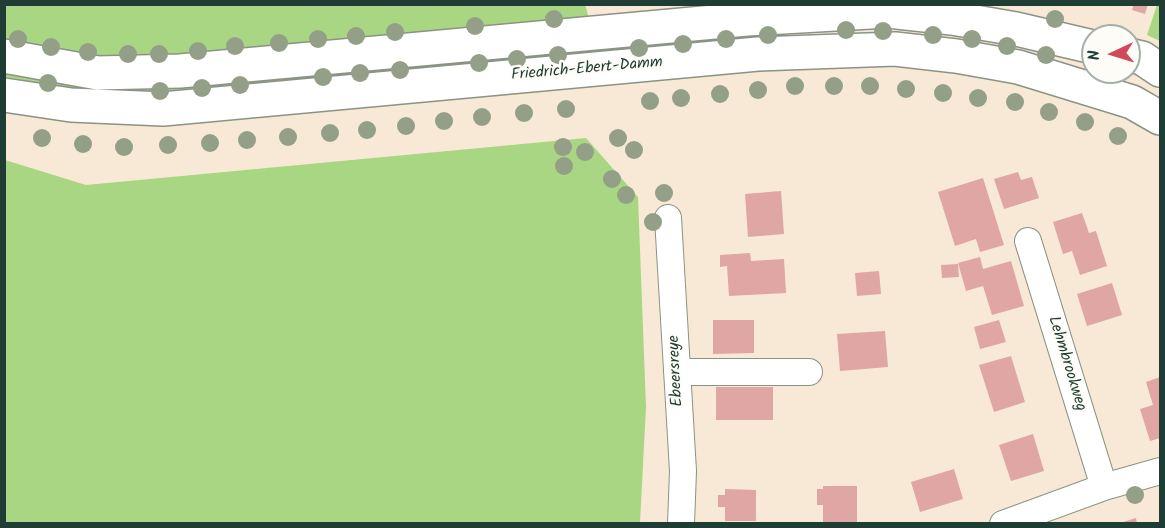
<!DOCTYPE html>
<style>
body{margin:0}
#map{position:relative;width:1165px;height:528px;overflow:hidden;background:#f7e9d5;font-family:Kalam,sans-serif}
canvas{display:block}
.frame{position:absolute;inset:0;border:6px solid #1f3d34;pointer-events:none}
.north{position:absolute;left:1081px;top:24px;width:60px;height:60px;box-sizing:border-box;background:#fdfcf7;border:2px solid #a4b0a9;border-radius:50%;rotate:266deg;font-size:16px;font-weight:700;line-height:24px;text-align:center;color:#1f3d34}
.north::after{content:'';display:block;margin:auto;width:21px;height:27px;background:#d1495b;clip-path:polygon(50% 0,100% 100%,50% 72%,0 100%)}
</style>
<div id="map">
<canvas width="1165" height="528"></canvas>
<div class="frame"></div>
<div class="north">N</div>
</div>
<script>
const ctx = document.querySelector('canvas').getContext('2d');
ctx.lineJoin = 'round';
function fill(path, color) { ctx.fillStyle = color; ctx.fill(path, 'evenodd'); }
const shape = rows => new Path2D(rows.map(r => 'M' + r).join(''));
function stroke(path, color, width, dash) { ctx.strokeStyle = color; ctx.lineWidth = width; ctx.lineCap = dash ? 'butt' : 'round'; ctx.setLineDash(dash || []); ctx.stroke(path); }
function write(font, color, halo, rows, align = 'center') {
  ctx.font = font + ' Kalam,sans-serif'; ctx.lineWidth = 5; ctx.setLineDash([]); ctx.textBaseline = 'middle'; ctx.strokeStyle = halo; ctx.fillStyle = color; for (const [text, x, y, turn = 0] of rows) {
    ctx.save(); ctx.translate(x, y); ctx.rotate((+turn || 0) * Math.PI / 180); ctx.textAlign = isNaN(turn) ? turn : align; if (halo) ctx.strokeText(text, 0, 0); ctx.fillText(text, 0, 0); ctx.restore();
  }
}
fill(shape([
 [585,4,589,19,127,59,78,54,5,41,4,5],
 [1157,5,1160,5,1160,41,1147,35],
 [590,45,591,55,465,68,464,58],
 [452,59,453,70,180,95,99,94,5,77,4,67],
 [586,138,638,197,646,407,640,523,5,523,5,160,86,185]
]), '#a9d683');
fill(shape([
 [1134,4,1148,4,1145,14,1132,10],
 [1018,172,1021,180,1032,177,1039,198,1004,209,994,179],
 [983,178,1004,245,980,252,976,239,955,246,938,192],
 [781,191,784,234,748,237,745,194],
 [1082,213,1089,233,1096,231,1107,266,1080,275,1072,251,1063,254,1053,222],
 [750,253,751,261,784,259,786,293,729,296,727,266,720,267,720,255],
 [980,257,983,269,1011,261,1024,306,992,315,983,286,966,291,958,263],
 [958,264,959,277,942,278,941,265],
 [879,271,881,294,857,296,855,273],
 [1112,283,1122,315,1087,326,1077,294],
 [713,320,754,320,754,353,713,354],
 [999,320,1006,342,980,349,974,327],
 [885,331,888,367,840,371,837,334],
 [1011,356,1025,402,994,412,979,365],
 [1160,377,1160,438,1150,441,1140,409,1153,405,1146,382],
 [716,387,773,387,773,420,716,420],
 [1033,434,1044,471,1011,481,999,445],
 [954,469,963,499,920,512,911,482],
 [823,486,857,486,857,524,823,524,823,505,817,505,817,489,823,489],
 [725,489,756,490,756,521,725,521,725,507,718,507,718,495,725,495],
 [1136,518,1137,524,1120,524,1120,523]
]), '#dfa6a4');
const minor = shape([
 [668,218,683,471,681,524],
 [1028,241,1104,487],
 [677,372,809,372],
 [1003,524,1104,487,1160,471]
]);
const major = shape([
 [1129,55,1142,58,1160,70],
 [4,56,98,73,180,71,747,19,888,11,952,18,1016,29,1093,47],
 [4,95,71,105,163,109,758,54,895,49,956,56,1018,67,1132,102,1160,118]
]);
stroke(minor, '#8b9384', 28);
stroke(major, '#8b9384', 36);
stroke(minor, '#fff', 26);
stroke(major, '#fff', 33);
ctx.fillStyle = '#939f87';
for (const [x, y] of [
 [554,19],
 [1055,19],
 [475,26],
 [846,30],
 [883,31],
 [395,32],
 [768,35],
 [933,35],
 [356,36],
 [18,39],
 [318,39],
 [726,39],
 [972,39],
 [279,43],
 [683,44],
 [235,46],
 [1007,46],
 [51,47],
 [639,48],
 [198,51],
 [88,52],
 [128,54],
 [159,54],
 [558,55],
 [1046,55],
 [517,59],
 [479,63],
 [400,70],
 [360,73],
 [323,77],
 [48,83],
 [240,85],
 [795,86],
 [834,86],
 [870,86],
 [202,88],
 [906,89],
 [758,90],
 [160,91],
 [943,93],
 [720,94],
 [681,98],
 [978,98],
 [650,101],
 [1015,102],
 [566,109],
 [1049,112],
 [524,113],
 [482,117],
 [444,121],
 [1085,122],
 [406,126],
 [367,130],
 [330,133],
 [1118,136],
 [288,137],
 [42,138],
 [618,138],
 [247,140],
 [210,143],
 [83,144],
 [168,145],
 [124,147],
 [563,147],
 [634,150],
 [585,152],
 [564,166],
 [612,179],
 [664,193],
 [626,195],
 [653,222],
 [1135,495]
]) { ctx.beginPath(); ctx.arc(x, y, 9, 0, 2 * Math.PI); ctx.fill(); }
write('16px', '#1f3d34', '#fdfcf7', [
 ["Friedrich-Ebert-Damm",587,70,-5],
 ["Lehmbrookweg",1066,364,73],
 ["Ebeersreye",677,371,-93]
]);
</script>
